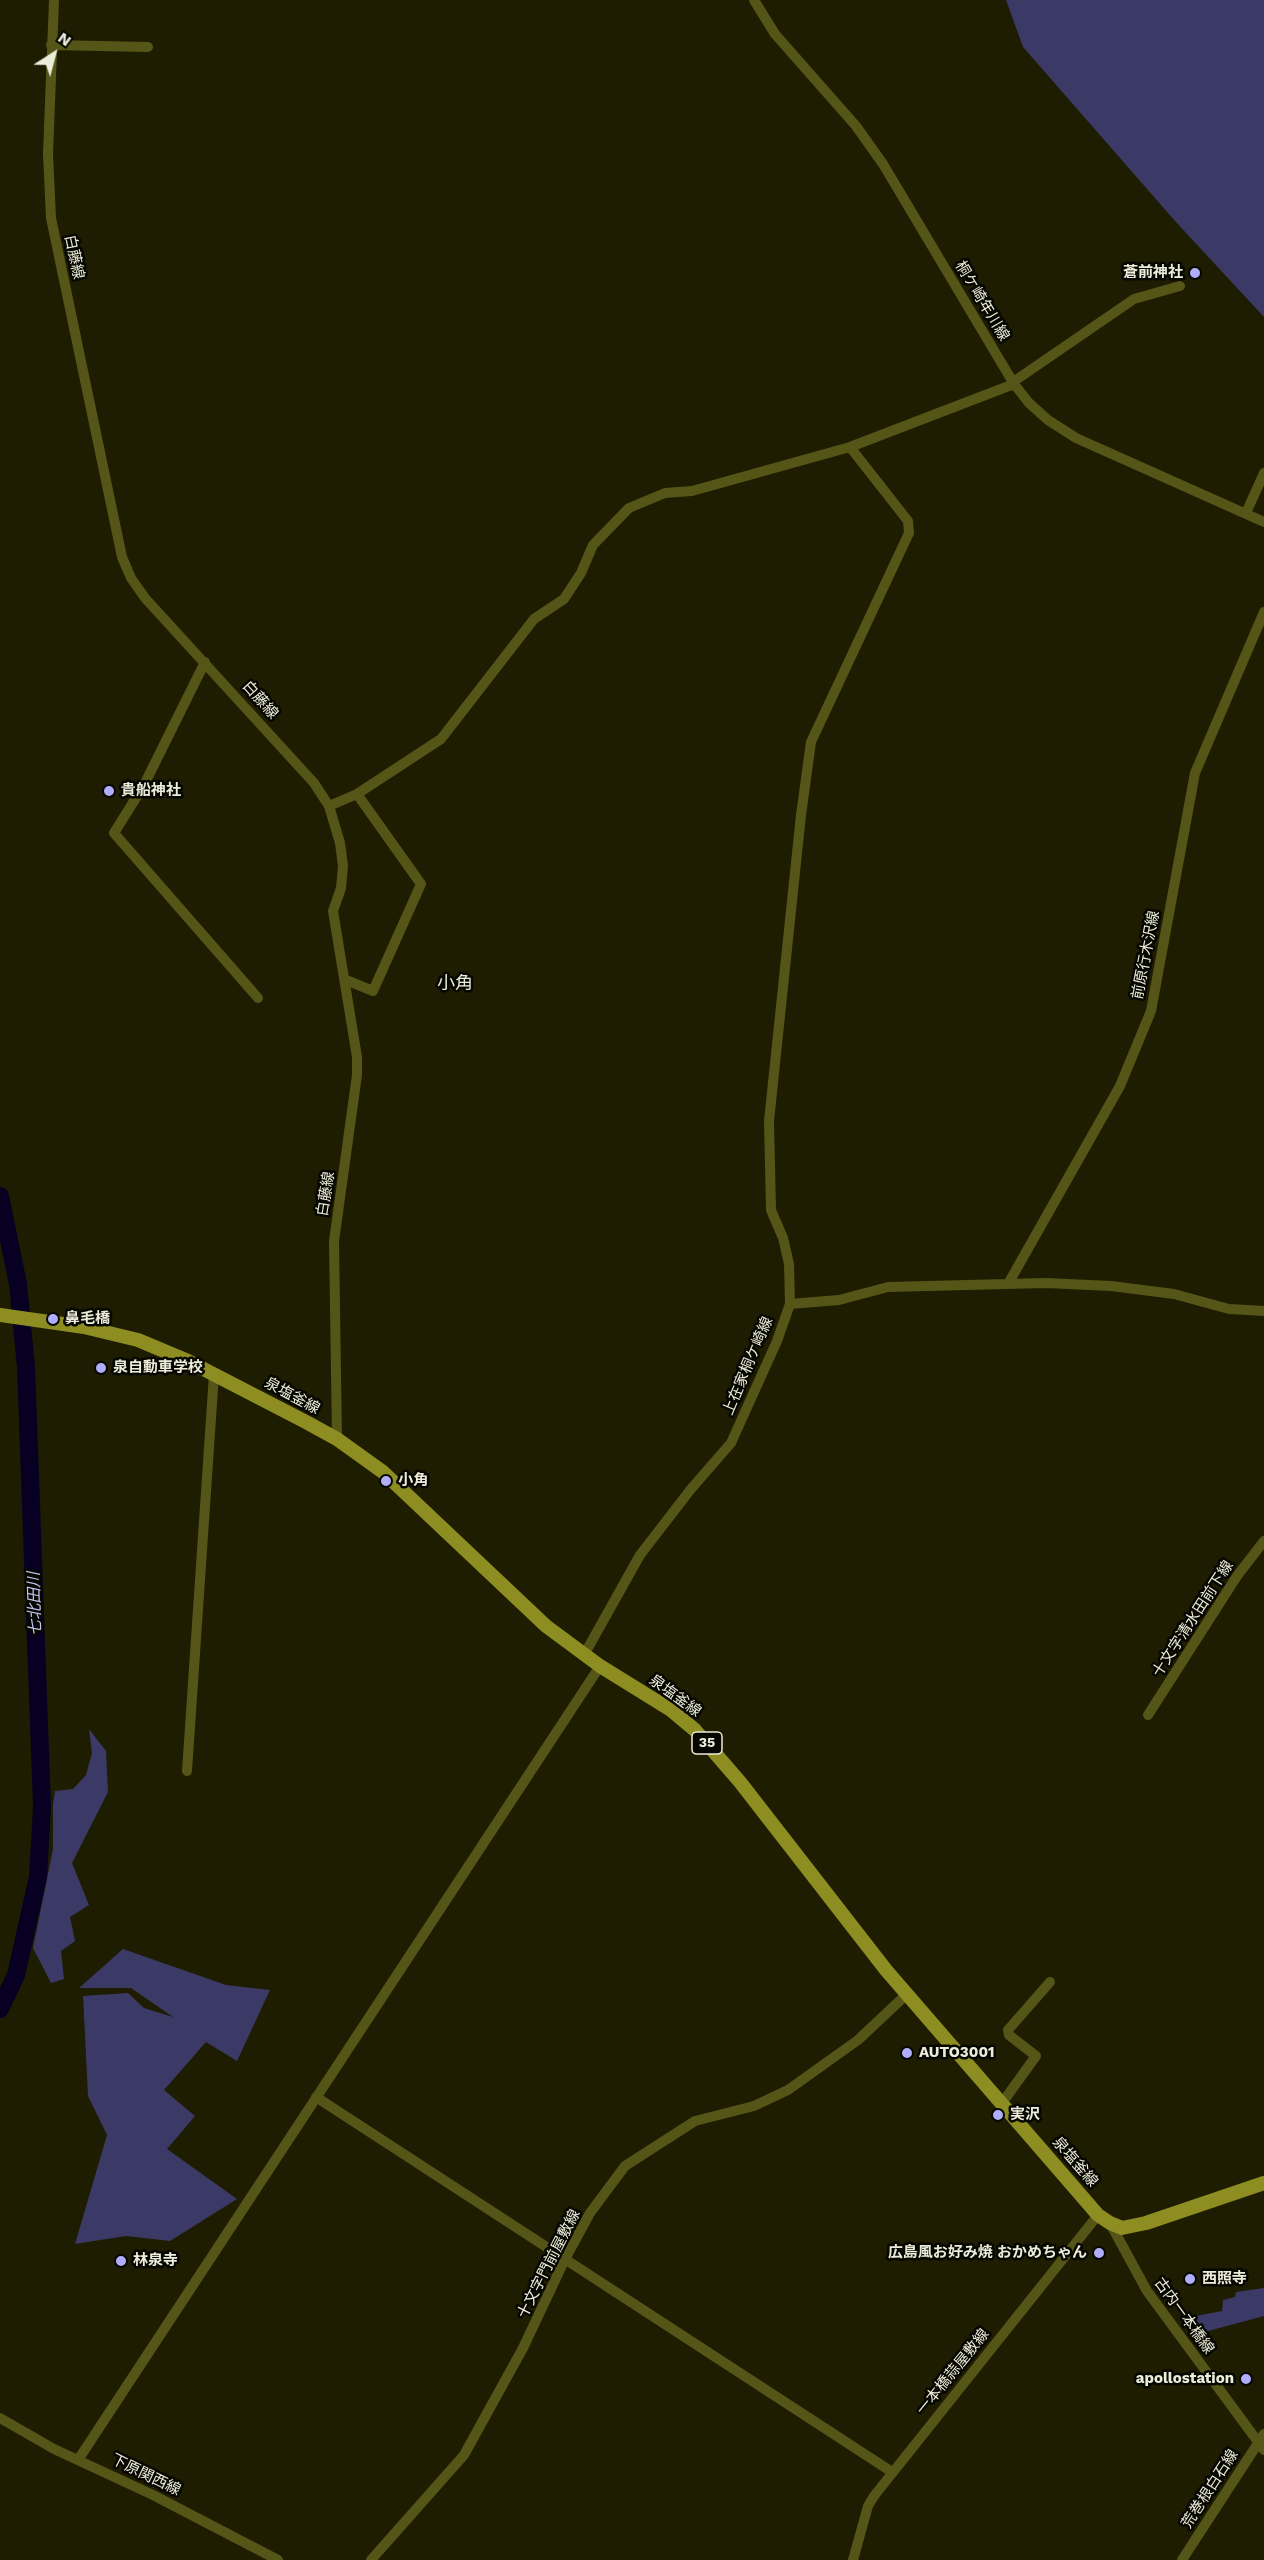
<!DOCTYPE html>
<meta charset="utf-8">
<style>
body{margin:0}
#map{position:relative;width:1264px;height:2560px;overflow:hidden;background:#1e1d01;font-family:"Work Sans",sans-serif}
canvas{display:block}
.north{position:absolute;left:24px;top:24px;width:60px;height:60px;-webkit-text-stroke:4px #070701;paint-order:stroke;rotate:36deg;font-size:16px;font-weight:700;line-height:24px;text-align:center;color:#ebecda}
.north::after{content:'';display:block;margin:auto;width:21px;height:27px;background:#ebecda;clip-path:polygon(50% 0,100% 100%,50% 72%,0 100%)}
</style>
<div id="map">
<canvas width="1264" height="2560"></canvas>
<div class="north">N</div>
</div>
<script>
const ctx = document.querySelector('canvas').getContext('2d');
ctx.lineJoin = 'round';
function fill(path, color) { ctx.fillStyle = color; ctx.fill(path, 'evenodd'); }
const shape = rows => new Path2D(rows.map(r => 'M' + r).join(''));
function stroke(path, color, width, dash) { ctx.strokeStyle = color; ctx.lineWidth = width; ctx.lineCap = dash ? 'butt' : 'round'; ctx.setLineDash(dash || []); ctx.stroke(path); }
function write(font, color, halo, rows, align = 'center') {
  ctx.font = font + ' "Work Sans","Noto Sans JP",sans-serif'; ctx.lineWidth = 5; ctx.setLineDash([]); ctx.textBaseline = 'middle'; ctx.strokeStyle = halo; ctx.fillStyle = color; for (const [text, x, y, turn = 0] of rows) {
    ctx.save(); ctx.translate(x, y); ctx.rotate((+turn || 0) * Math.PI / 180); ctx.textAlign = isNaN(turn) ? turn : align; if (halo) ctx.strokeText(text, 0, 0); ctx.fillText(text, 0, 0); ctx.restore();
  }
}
fill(shape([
 [1006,0,1264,0,1264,317,1175,221,1023,47],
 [89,1729,106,1751,108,1792,72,1863,89,1905,70,1917,75,1941,61,1951,64,1979,51,1983,33,1948,53,1849,53,1805,55,1791,73,1789,86,1775,92,1753],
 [123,1949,226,1985,270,1990,237,2061,206,2042,164,2090,195,2116,167,2149,237,2199,170,2241,126,2236,75,2244,107,2135,88,2096,83,1996,128,1993,144,2008,173,2017,131,1988,79,1988],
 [1264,2288,1264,2316,1197,2334,1191,2317,1222,2311,1223,2300,1235,2297,1236,2292]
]), '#3b3966');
stroke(shape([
 [0,1196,18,1284,26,1367,42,1807,38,1877,16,1975,0,2009]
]), '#070022', 18);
stroke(shape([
 [54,0,48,154,51,218,122,557,131,578,145,598,314,783,329,806,340,843,343,866,341,888,333,911,357,1057,357,1075,334,1241,337,1439],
 [754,0,775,34,856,126,883,164,1014,384,1029,403,1048,420,1076,438,1264,522],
 [51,45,148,47],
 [1013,382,1134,299,1180,286],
 [1246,513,1264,473],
 [205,662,144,785,114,833,258,998],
 [329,806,357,794,441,739,534,619,564,599,581,573,593,545,629,508,665,493,692,491,850,447,1014,384],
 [346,980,373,991,421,884,357,794],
 [1008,1284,1120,1086,1151,1011,1195,773,1264,612],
 [790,1304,789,1264,783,1238,771,1210,769,1121,801,815,811,742,909,533,908,521,850,447],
 [584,1655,640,1555,691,1489,731,1443,777,1341,790,1304,839,1300,888,1287,1046,1283,1111,1286,1174,1294,1229,1309,1264,1311],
 [1148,1715,1237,1576,1264,1541],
 [187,1771,214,1374],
 [316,2097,892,2472],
 [1002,2103,1036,2056,1009,2035,1008,2030,1050,1982],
 [1110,2223,1147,2291,1264,2450],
 [0,2418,54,2449,153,2495,278,2560],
 [78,2460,600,1666],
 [371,2560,464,2455,523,2348,565,2259,590,2213,625,2166,695,2121,754,2106,788,2090,858,2040,907,1994],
 [853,2560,868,2506,874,2496,1098,2215],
 [1182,2560,1264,2434]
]), '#555517', 10);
stroke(shape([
 [0,1315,84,1327,138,1340,188,1361,306,1422,337,1439,383,1472,546,1626,600,1666,671,1710,695,1730,740,1782,886,1970,1098,2215,1110,2223,1122,2228,1146,2223,1264,2183]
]), '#8d8d21', 14);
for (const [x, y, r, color] of [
 [1195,273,6,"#b0aefa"],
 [109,791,6,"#b0aefa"],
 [53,1319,6,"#b0aefa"],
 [101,1368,6,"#b0aefa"],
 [386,1481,6,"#b0aefa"],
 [907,2053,6,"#b0aefa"],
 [998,2115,6,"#b0aefa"],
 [1099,2253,6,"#b0aefa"],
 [121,2261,6,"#b0aefa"],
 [1190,2279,6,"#b0aefa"],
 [1246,2379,6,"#b0aefa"]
]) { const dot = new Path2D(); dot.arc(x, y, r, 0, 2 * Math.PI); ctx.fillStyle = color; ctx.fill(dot); stroke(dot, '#070701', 2); }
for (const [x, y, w] of [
 [707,1743,30]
]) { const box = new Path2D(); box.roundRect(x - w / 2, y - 11, w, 22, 4.5); ctx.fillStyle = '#070701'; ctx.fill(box); stroke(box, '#ebecda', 1.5); }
write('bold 14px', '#ebecda', null, [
 ["35",707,1743]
]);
write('15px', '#ebecda', '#070701', [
 ["白藤線",74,257,78],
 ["桐ケ崎年川線",982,301,59],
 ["白藤線",260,700,48],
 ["前原行木沢線",1146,955,-79],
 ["白藤線",326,1194,-81],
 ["上在家桐ケ崎線",748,1366,-67],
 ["泉塩釜線",292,1396,28],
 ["十文字清水田前下線",1193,1619,-57],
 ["泉塩釜線",675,1696,36],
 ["泉塩釜線",1075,2162,49],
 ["十文字門前屋敷線",549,2264,-63],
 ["古内一本橋線",1184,2316,54],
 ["一本橋蒜屋敷線",953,2372,-51],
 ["下原関西線",146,2475,26],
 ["荒巻根白石線",1210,2489,-57]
]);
write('bold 15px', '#ebecda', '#070701', [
 ["蒼前神社",1183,273,"right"],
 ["貴船神社",121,791],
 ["鼻毛橋",65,1319],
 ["泉自動車学校",113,1368],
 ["小角",398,1481],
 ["AUTO3001",919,2053],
 ["実沢",1010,2115],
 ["広島風お好み焼 おかめちゃん",1087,2253,"right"],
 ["林泉寺",133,2261],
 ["西照寺",1202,2279],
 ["apollostation",1234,2379,"right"]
], 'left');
write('italic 16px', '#c1c2ed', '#070701', [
 ["七北田川",35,1604,-92]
]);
write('18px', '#ebecda', '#070701', [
 ["小角",455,984]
]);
</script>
